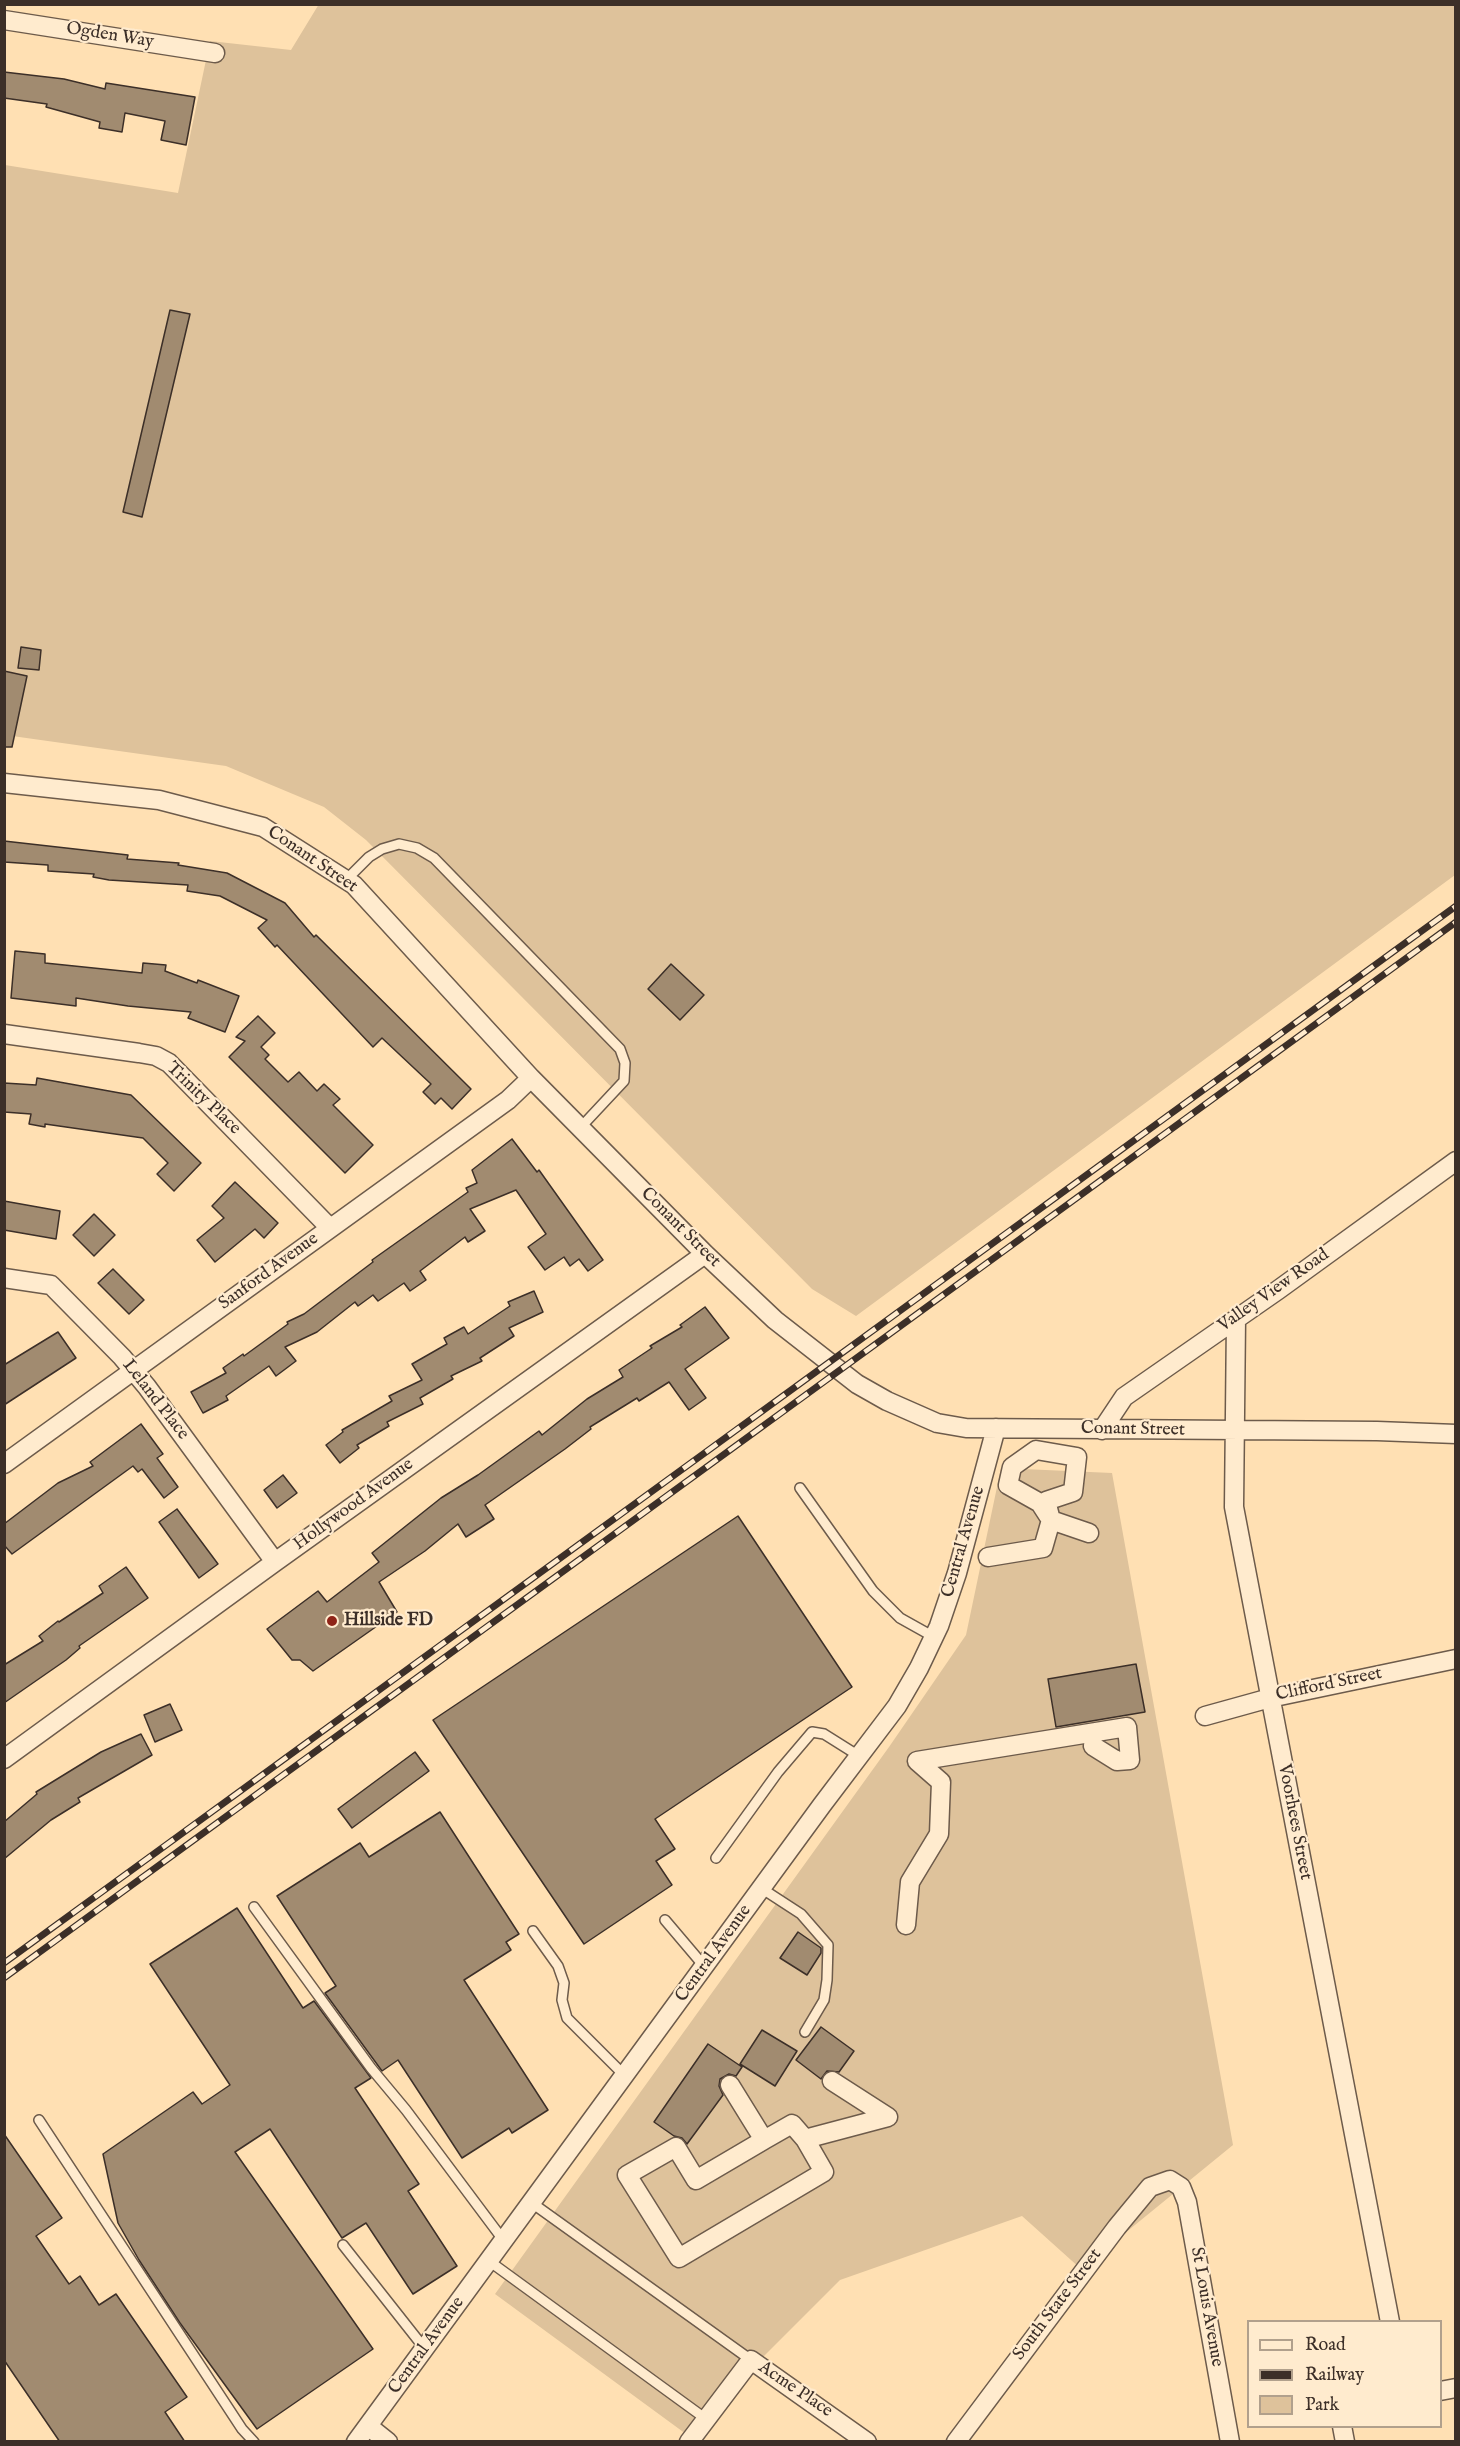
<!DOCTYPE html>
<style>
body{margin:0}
#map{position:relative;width:1460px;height:2446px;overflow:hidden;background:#ffe0b3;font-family:"IM FELL English",serif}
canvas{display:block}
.frame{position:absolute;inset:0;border:6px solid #3c2f28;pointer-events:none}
.legend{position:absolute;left:1247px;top:2320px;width:195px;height:108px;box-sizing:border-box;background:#ffebce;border:2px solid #b1a08c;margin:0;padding:8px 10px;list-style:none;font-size:18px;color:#3c2f28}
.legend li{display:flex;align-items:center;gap:12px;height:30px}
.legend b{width:30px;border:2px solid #b1a08c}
</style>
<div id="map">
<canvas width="1460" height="2446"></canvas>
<div class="frame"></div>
<ul class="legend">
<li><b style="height:8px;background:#ffebce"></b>Road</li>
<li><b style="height:8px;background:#3c2f28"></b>Railway</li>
<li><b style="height:16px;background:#dec29b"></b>Park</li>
</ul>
</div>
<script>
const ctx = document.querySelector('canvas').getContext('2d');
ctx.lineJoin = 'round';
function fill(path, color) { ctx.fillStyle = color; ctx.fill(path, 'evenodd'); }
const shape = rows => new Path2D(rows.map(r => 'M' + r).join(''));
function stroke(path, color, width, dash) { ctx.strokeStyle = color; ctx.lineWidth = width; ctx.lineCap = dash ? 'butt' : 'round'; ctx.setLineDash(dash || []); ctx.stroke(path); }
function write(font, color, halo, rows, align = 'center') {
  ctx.font = font + ' "IM FELL English",serif'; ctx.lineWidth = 4.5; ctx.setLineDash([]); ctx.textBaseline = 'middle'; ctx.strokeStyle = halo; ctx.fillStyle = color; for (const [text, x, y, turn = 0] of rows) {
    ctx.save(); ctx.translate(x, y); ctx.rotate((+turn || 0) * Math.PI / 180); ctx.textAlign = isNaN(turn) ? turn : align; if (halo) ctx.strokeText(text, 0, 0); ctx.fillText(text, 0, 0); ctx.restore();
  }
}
fill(shape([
 [319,4,1455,5,1455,875,856,1316,812,1289,366,840,324,807,226,766,5,735,5,165,178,193,210,41,291,50],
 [1001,1468,1112,1473,1233,2145,1081,2269,1022,2216,840,2280,686,2434,495,2294,889,1747,966,1635]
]), '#dec29b');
const building = shape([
 [4,72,64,79,105,89,106,83,195,97,186,145,161,140,165,121,125,113,122,132,99,128,100,122,46,107,47,104,4,98,4,72],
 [170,310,190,314,142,517,123,512,170,310],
 [21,647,41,650,39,670,18,668,21,647],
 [4,671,27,676,12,747,4,747,4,671],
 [4,841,128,855,127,859,179,863,178,865,227,873,285,903,314,937,316,935,471,1089,452,1109,441,1098,435,1104,423,1092,431,1084,382,1038,373,1047,277,945,275,947,258,928,267,920,220,896,187,891,188,885,109,880,93,877,94,874,48,871,48,865,4,862,4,841],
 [15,951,45,954,45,963,142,973,143,963,166,965,165,971,197,983,198,980,239,996,225,1032,188,1018,191,1012,128,1006,76,998,76,1006,11,998,15,951],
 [671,964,704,995,680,1020,648,989,671,964],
 [258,1016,275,1033,261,1047,269,1055,265,1059,288,1082,299,1072,317,1091,324,1084,340,1099,333,1105,373,1145,345,1173,229,1057,245,1041,236,1037,258,1016],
 [37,1078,131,1095,201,1163,174,1191,157,1174,168,1163,143,1138,45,1124,45,1127,29,1124,31,1114,4,1112,4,1083,36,1085,37,1078],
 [512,1139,537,1172,539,1170,603,1260,588,1271,579,1259,570,1266,564,1257,545,1270,528,1247,546,1234,516,1190,470,1209,485,1231,468,1242,465,1237,420,1271,426,1280,410,1291,404,1283,378,1301,373,1295,358,1306,355,1302,317,1332,285,1347,296,1361,276,1376,269,1366,226,1396,228,1400,203,1413,191,1392,226,1373,223,1368,243,1354,244,1356,288,1324,287,1322,304,1314,373,1262,372,1260,468,1192,466,1188,477,1183,472,1170,512,1139],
 [235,1182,278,1223,264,1238,255,1229,215,1262,197,1240,224,1218,212,1206,235,1182],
 [4,1201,60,1211,56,1239,4,1230,4,1201],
 [94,1214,115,1235,94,1256,73,1235,94,1214],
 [113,1269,144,1300,129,1314,98,1283,113,1269],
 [534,1291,543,1312,509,1328,514,1336,480,1358,482,1361,451,1376,453,1379,420,1398,423,1404,387,1422,389,1426,357,1445,359,1448,340,1463,326,1445,343,1432,342,1430,392,1401,389,1396,422,1380,412,1364,447,1344,444,1338,464,1327,468,1334,510,1306,508,1302,534,1291],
 [705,1307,729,1338,685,1369,706,1398,689,1410,669,1382,639,1401,637,1398,590,1427,591,1429,565,1449,485,1505,494,1519,466,1537,458,1524,425,1551,379,1582,397,1612,313,1671,300,1660,292,1660,267,1629,318,1591,327,1602,379,1562,372,1553,441,1498,478,1475,539,1431,542,1435,587,1399,623,1377,619,1370,652,1348,650,1346,682,1327,680,1325,705,1307],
 [58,1332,76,1358,4,1405,4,1365,58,1332],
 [141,1424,163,1454,157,1458,178,1487,164,1498,142,1469,138,1472,133,1466,12,1554,4,1545,4,1524,58,1483,93,1466,90,1462,141,1424],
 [283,1475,297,1493,277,1508,264,1490,283,1475],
 [177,1509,218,1564,199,1578,159,1522,177,1509],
 [738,1516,852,1687,655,1819,675,1849,656,1861,672,1885,584,1944,433,1720,738,1516],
 [126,1567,148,1598,79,1646,80,1648,66,1660,4,1703,4,1665,43,1641,39,1636,58,1621,59,1622,103,1593,99,1586,126,1567],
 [1136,1664,1145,1712,1056,1727,1048,1679,1136,1664],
 [170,1704,182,1730,155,1742,144,1715,170,1704],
 [141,1734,152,1755,78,1798,80,1802,51,1820,4,1859,4,1822,37,1794,36,1792,101,1752,141,1734],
 [415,1752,429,1771,352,1828,338,1809,415,1752],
 [440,1812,519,1934,506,1942,511,1950,464,1980,548,2110,512,2133,509,2128,462,2158,398,2060,382,2071,325,1993,336,1986,277,1896,360,1843,369,1857,440,1812],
 [237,1908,303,2008,314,2001,371,2078,355,2088,419,2184,408,2191,457,2266,413,2294,366,2223,342,2238,270,2129,235,2152,373,2349,257,2429,180,2323,139,2260,118,2223,103,2154,193,2092,202,2104,230,2085,150,1964,237,1908],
 [798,1932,821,1948,821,1953,807,1975,780,1958,798,1932],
 [821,2027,854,2051,839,2072,827,2071,821,2079,796,2060,821,2027],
 [762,2030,797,2051,775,2086,740,2064,762,2030],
 [708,2044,742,2067,736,2076,729,2074,720,2079,719,2086,723,2095,687,2144,682,2138,674,2136,654,2122,708,2044],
 [4,2134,62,2218,36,2236,69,2284,80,2276,99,2305,116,2294,187,2397,165,2412,185,2442,60,2442,4,2360,4,2134]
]);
fill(building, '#a18b70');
stroke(building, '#3c2f28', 1.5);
const lane = shape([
 [346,880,369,857,382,849,399,844,417,848,434,858,620,1049,625,1063,624,1081,581,1127],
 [800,1488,873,1591,900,1618,934,1637],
 [716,1858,778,1772,812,1732,824,1734,859,1756],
 [761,1888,801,1914,828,1945,827,1980,824,2000,805,2032],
 [254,1907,371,2068,406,2110,504,2241],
 [665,1920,704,1966],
 [533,1931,558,1966,564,1983,562,2000,567,2018,625,2076],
 [39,2120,242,2429,254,2442],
 [532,2203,751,2360],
 [343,2245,425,2349],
 [489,2261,706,2419]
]);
const street = shape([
 [4,20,215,53],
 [4,783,159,800,263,827,354,885,531,1078,705,1254,775,1320,857,1384,887,1401,937,1423,966,1428,1377,1431,1456,1434],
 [4,1034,139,1053,156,1056,169,1063,330,1228],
 [4,1278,51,1285,122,1357,147,1387,275,1562],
 [1236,1319,1234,1507,1390,2322],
 [1102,1430,1124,1397,1278,1290,1456,1161],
 [4,1464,508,1100,531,1078],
 [988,1557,1043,1548,1051,1520,1040,1503,1008,1485,1012,1467,1036,1450,1077,1457,1073,1492,1046,1501,1051,1520,1089,1533],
 [1205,1716,1270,1698,1456,1659],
 [4,1759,275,1562,705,1254],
 [906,1925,910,1882,939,1834,941,1782,917,1761,1127,1727,1130,1760,1117,1761,1093,1746],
 [730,2085,764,2140,792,2124,805,2139,888,2117,832,2081],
 [764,2140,696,2180,676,2147,627,2175,679,2258,824,2172,805,2139],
 [1440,2391,1456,2388],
 [368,2426,388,2442],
 [1342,2426,1345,2442],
 [356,2442,822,1805,897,1706,919,1668,939,1626,957,1573,996,1428],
 [689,2442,751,2360,867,2442],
 [956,2442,1117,2227,1150,2187,1170,2180,1181,2187,1187,2202,1230,2442]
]);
stroke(lane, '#6d5b4b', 12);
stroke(street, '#6d5b4b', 21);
stroke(lane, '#ffebce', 9);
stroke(street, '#ffebce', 18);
const rail = shape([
 [4,1963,1456,906],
 [4,1978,1456,922]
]);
stroke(rail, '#3c2f28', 7);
stroke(rail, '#ffebce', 4.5, [14]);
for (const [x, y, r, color] of [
 [332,1621,6,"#8f2418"]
]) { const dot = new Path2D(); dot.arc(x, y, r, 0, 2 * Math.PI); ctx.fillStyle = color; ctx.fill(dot); stroke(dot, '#ffebce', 2); }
write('18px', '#3c2f28', '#ffebce', [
 ["Ogden Way",110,36,9],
 ["Conant Street",312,860,34],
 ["Trinity Place",203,1099,44],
 ["Conant Street",680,1228,45],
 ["Sanford Avenue",269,1272,-36],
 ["Valley View Road",1274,1291,-35],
 ["Leland Place",155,1400,52],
 ["Conant Street",1133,1430,1],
 ["Hollywood Avenue",354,1505,-36],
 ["Central Avenue",964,1542,-74],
 ["Clifford Street",1329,1685,-12],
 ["Voorhees Street",1294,1822,79],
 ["Central Avenue",714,1954,-54],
 ["South State Street",1058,2305,-53],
 ["St Louis Avenue",1206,2307,80],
 ["Central Avenue",427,2346,-54],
 ["Acme Place",795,2390,34]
]);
write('bold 18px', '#3c2f28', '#ffebce', [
 ["Hillside FD",344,1621]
], 'left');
</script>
